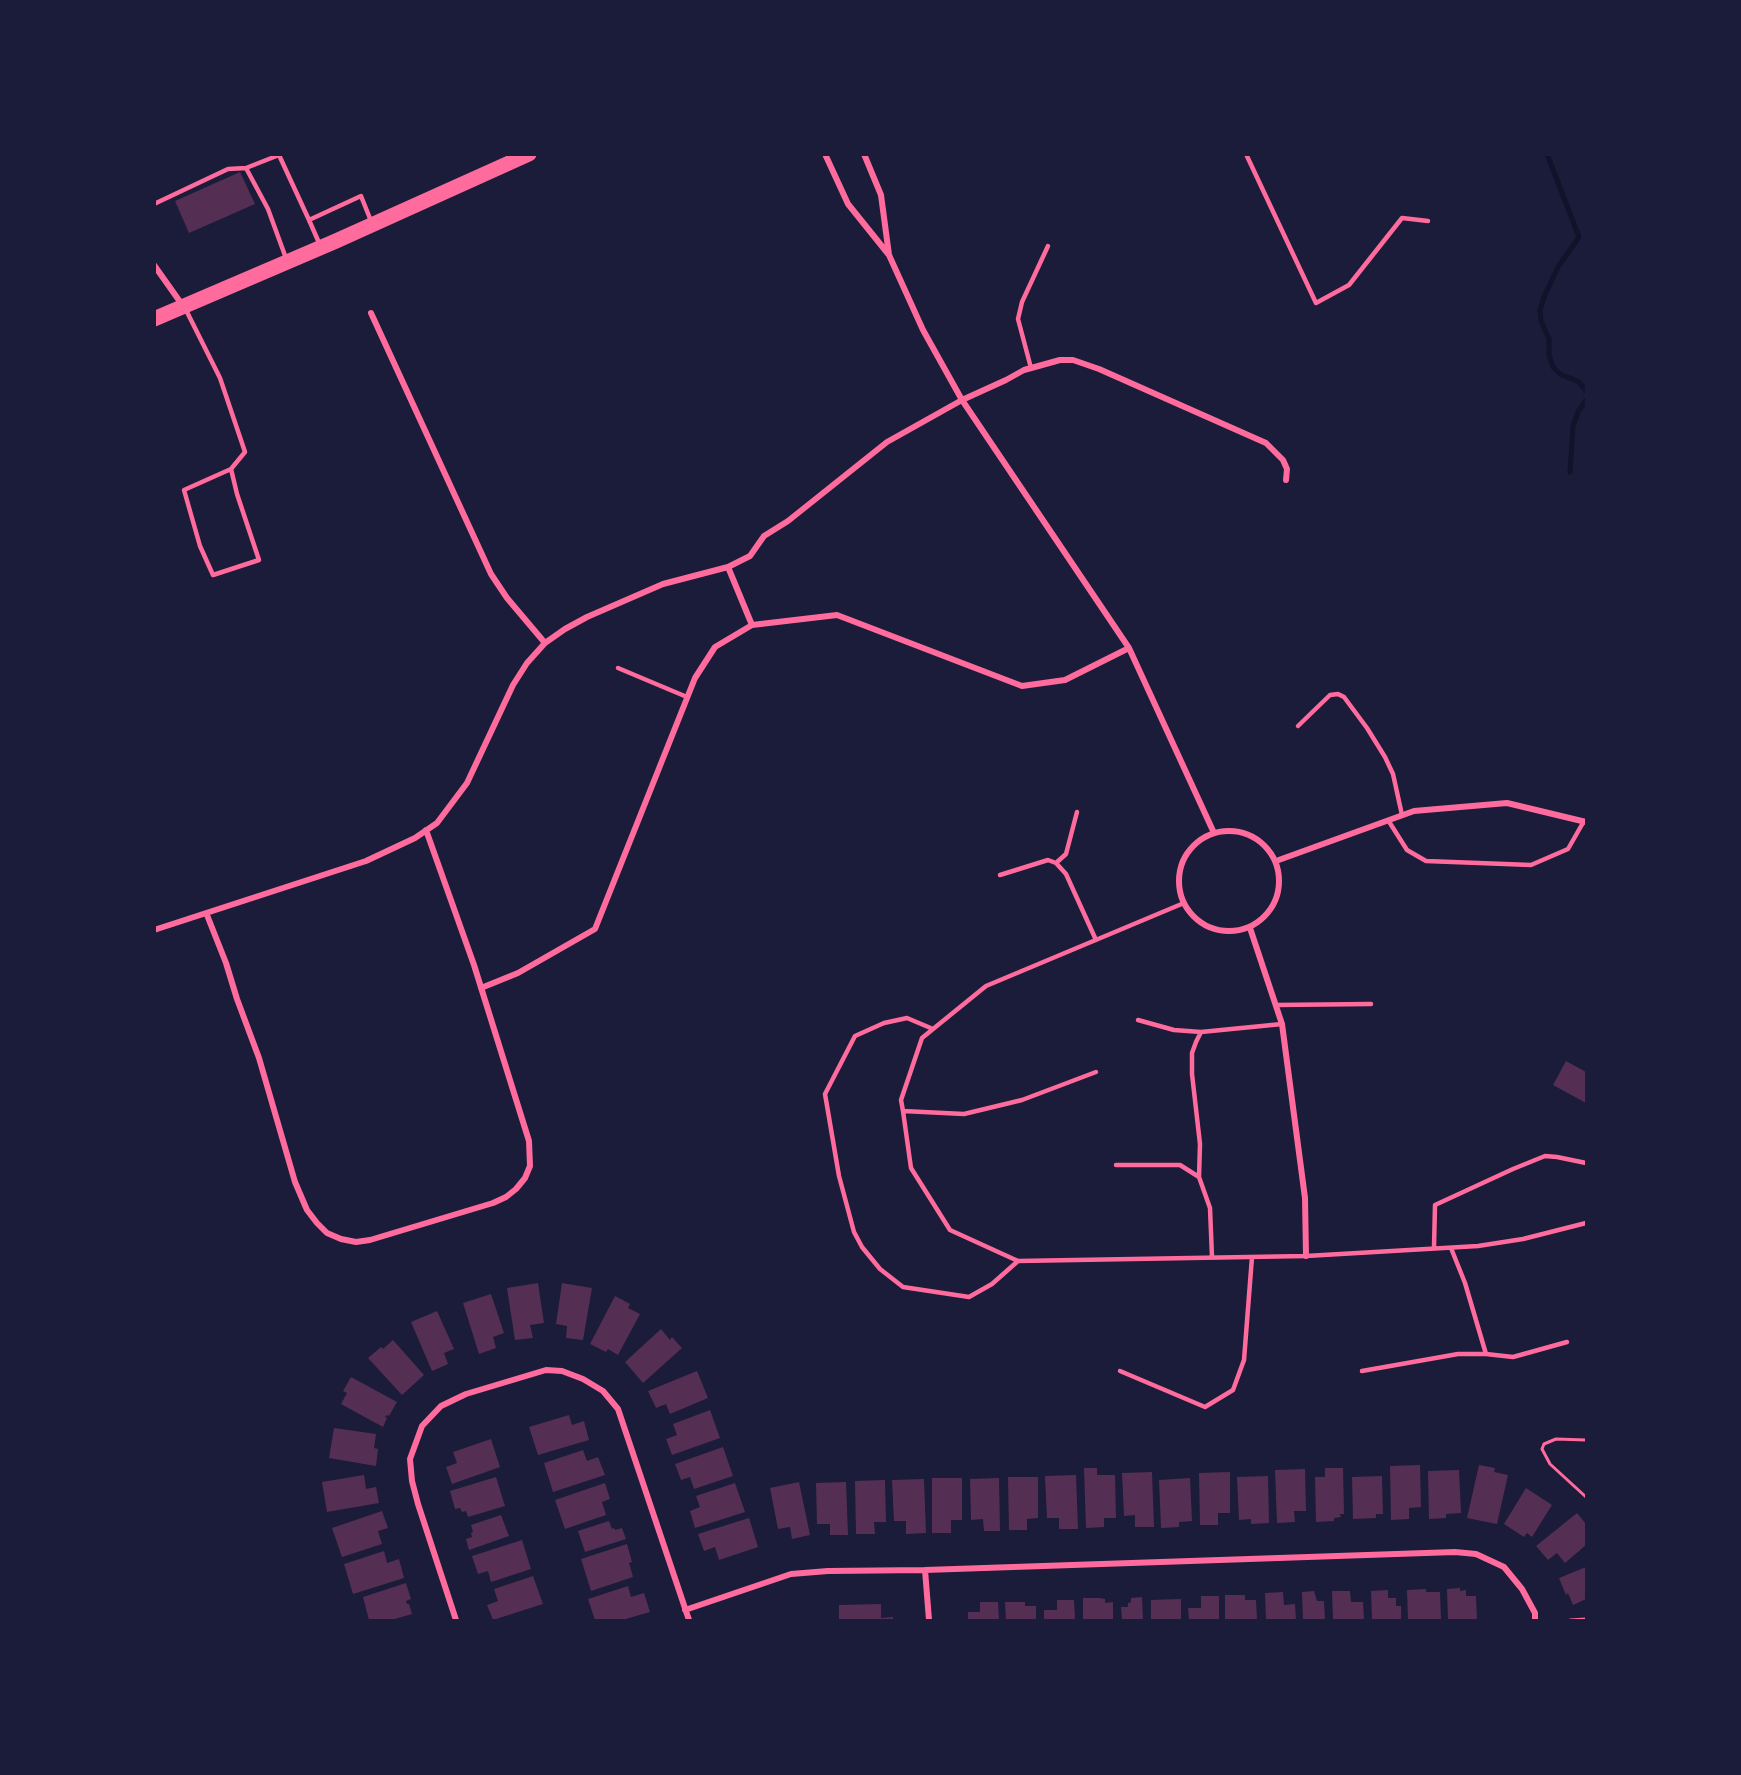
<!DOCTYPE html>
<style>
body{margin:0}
#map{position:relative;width:1741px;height:1775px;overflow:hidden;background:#1b1b3a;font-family:Georgia,serif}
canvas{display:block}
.frame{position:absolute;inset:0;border:156px solid #1b1b3a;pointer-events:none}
</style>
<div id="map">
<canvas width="1741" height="1775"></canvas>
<div class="frame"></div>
</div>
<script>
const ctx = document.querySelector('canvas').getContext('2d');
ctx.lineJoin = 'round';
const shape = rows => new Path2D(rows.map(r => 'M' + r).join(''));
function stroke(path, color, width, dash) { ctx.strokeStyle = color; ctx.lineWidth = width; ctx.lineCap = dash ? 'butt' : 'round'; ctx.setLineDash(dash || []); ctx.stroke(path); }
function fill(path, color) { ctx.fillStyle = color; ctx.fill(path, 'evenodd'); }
stroke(shape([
 [1547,154,1579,237,1558,267,1544,297,1540,310,1541,321,1549,339,1549,355,1553,367,1560,374,1579,382,1586,391],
 [1570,472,1573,426,1578,412,1586,400]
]), '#12122b', 5);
fill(shape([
 [240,172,255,204,189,233,175,201],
 [1566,1061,1586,1072,1586,1103,1553,1085],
 [538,1283,544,1323,530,1325,533,1338,515,1340,507,1288],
 [562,1283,592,1288,583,1340,566,1338,567,1326,556,1324],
 [491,1294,504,1333,493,1337,496,1348,479,1354,463,1303],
 [615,1296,630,1304,628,1308,640,1314,618,1355,608,1349,606,1352,590,1344],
 [437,1311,454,1349,444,1353,448,1364,432,1371,411,1322],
 [661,1329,670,1340,672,1337,682,1348,643,1383,625,1362],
 [393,1340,424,1375,402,1395,368,1358,381,1347,383,1349],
 [697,1371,708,1398,670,1414,666,1404,656,1408,648,1391],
 [351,1377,397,1402,389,1416,387,1415,385,1417,387,1418,383,1427,341,1404,347,1393,343,1391],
 [710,1410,720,1438,672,1455,666,1439,677,1435,673,1424],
 [569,1415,572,1425,584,1421,589,1440,538,1455,529,1427],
 [334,1428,376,1434,374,1448,378,1449,376,1466,329,1458],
 [491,1439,500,1467,452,1484,446,1467,457,1463,453,1452],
 [723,1447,733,1476,694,1489,690,1477,681,1480,675,1464],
 [583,1450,587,1461,598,1457,605,1475,553,1492,544,1463],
 [1420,1465,1421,1507,1409,1508,1409,1519,1391,1520,1390,1466],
 [1479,1465,1495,1468,1494,1472,1508,1475,1497,1524,1467,1518],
 [1084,1468,1097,1468,1097,1475,1115,1475,1116,1518,1104,1518,1104,1527,1086,1528],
 [1325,1468,1343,1468,1344,1514,1340,1514,1341,1517,1334,1518,1334,1521,1316,1522,1315,1477,1325,1477],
 [1305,1469,1306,1511,1294,1511,1295,1522,1277,1523,1275,1470],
 [1459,1470,1461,1513,1446,1514,1446,1518,1429,1519,1428,1471],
 [1152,1472,1154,1527,1135,1527,1135,1515,1124,1516,1122,1473],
 [1230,1472,1230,1513,1218,1513,1218,1525,1200,1525,1199,1473],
 [364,1475,366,1489,376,1487,379,1503,327,1512,322,1482],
 [1076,1475,1078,1529,1059,1529,1059,1518,1047,1518,1045,1476],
 [1268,1476,1269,1523,1251,1524,1251,1519,1239,1520,1237,1477],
 [1382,1476,1383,1514,1376,1514,1376,1518,1353,1519,1352,1477],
 [496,1477,505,1506,468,1517,466,1511,462,1512,460,1508,455,1509,450,1491],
 [1008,1477,1038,1477,1038,1518,1027,1519,1027,1530,1009,1530],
 [932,1478,962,1478,962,1520,951,1520,951,1533,932,1533],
 [999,1478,1000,1531,984,1531,983,1519,971,1520,970,1479],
 [1190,1478,1192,1521,1179,1522,1179,1527,1161,1528,1159,1480],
 [924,1479,926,1533,906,1534,906,1521,894,1521,892,1480],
 [885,1480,886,1522,874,1522,875,1534,856,1534,855,1481],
 [799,1482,810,1535,792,1539,790,1527,778,1529,770,1488],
 [846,1482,848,1535,830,1535,830,1524,817,1524,816,1483],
 [605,1483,610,1499,602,1502,606,1515,565,1529,555,1500],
 [735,1483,745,1512,695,1528,690,1511,700,1507,696,1496],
 [1526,1488,1552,1505,1532,1537,1527,1533,1524,1537,1504,1524],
 [382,1511,388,1528,378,1531,382,1544,342,1557,332,1528],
 [1577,1513,1586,1524,1586,1545,1565,1563,1557,1553,1548,1560,1536,1546],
 [501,1515,509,1536,469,1550,466,1539,472,1537,471,1533,473,1532,471,1525],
 [749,1518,758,1547,719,1560,715,1547,704,1551,698,1534],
 [609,1521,612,1529,614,1528,615,1530,622,1528,626,1539,585,1552,578,1531],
 [522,1540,531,1569,491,1582,488,1571,478,1574,472,1556],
 [627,1544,632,1562,629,1563,633,1577,591,1591,581,1559],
 [384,1551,387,1563,399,1559,404,1578,353,1594,344,1564],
 [1586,1567,1586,1599,1573,1605,1568,1593,1566,1595,1559,1578],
 [533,1576,543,1604,493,1620,487,1605,498,1601,494,1589],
 [406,1583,411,1599,406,1601,407,1604,409,1604,412,1614,391,1620,369,1620,363,1597],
 [628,1586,631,1597,644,1593,650,1612,622,1620,595,1620,588,1599],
 [1460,1588,1460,1591,1466,1590,1466,1596,1476,1596,1477,1620,1448,1620,1447,1589],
 [1426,1589,1426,1592,1440,1592,1441,1620,1408,1620,1407,1590],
 [1388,1590,1388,1598,1396,1598,1396,1606,1401,1606,1401,1620,1372,1620,1371,1591],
 [1314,1591,1317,1601,1324,1601,1325,1620,1303,1620,1302,1592],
 [1332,1591,1350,1591,1351,1602,1363,1602,1364,1620,1333,1620],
 [1283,1592,1284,1605,1295,1604,1296,1620,1266,1620,1265,1593],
 [1225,1595,1245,1595,1245,1600,1256,1600,1257,1620,1225,1620],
 [1201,1596,1219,1596,1219,1620,1189,1620,1188,1608,1201,1608],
 [1142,1597,1143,1620,1122,1620,1121,1607,1128,1607,1128,1603,1131,1602,1131,1598],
 [1083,1598,1099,1598,1105,1599,1105,1603,1113,1602,1113,1620,1083,1620],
 [1181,1599,1181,1620,1151,1620,1151,1600],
 [1057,1600,1074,1600,1075,1620,1044,1620,1044,1610,1057,1610],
 [980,1602,998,1602,999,1620,968,1620,968,1612,980,1612],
 [1005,1602,1025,1602,1025,1606,1036,1606,1036,1620,1006,1620],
 [881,1604,881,1618,893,1617,893,1620,839,1620,839,1605]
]), '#542f53');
stroke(shape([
 [1586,1440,1556,1439,1544,1444,1542,1449,1550,1464,1586,1497],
 [1570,1620,1586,1619]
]), '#ff6b9d', 3);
stroke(shape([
 [1246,154,1316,303,1349,285,1402,218,1428,221],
 [246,168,279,155,309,220],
 [154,204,228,169,246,168,268,209,287,261],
 [320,245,309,220,361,196,371,221],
 [185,308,220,378,245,452,231,469,184,490,200,546,213,575,259,560,237,494,231,469],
 [1031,368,1018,319,1022,302,1048,246],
 [618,668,687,697],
 [1298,726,1330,695,1338,694,1344,697,1367,728,1385,757,1393,774,1402,815],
 [1388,820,1407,850,1426,861,1531,865,1568,849,1584,821],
 [1056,863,1066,854,1077,812],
 [1000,875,1048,860,1056,863,1066,874,1096,940],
 [1184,903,986,986,922,1038,901,1100,903,1111,911,1168,950,1230,1018,1261,1306,1256,1478,1246,1523,1239,1586,1223],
 [1276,1005,1371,1004],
 [1138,1020,1174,1030,1201,1032],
 [933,1029,907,1018,884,1023,855,1036,825,1094,839,1176,854,1232,862,1247,880,1269,903,1287,969,1297,992,1284,1018,1261],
 [903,1111,964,1114,1022,1100,1096,1072],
 [1116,1165,1180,1165,1199,1177,1210,1208,1212,1257],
 [1199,1177,1200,1144,1192,1074,1192,1053,1196,1042,1201,1032,1282,1024],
 [1434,1247,1435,1205,1513,1169,1545,1156,1557,1157,1586,1163],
 [1486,1354,1513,1357,1567,1342],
 [1120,1371,1205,1407,1233,1390,1244,1360,1252,1257],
 [1362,1371,1458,1354,1486,1354,1465,1283,1451,1248]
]), '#ff6b9d', 4.5);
stroke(shape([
 [825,154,848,204,889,255,881,195,864,154],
 [889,255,923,330,962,400,1129,648,1214,833],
 [154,265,183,306],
 [371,313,491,574,507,598,545,643],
 [728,567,752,625],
 '1179 881a50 50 0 1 1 100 0a50 50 0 1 1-100 0Z',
 [1276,861,1414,811,1507,803,1586,822],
 [207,915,226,963,237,999,259,1058,295,1182,307,1210,317,1223,327,1233,341,1239,356,1242,370,1240,493,1203,506,1197,516,1189,525,1178,530,1166,529,1141,474,965,426,830],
 [1250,928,1282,1024,1305,1198,1306,1256],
 [154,930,366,861,415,838,437,823,467,783,513,685,527,663,545,643,565,629,587,617,663,584,728,567,750,556,764,536,788,521,887,442,962,400,1006,380,1024,370,1060,360,1073,360,1099,369,1266,443,1283,460,1287,469,1286,480],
 [481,988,518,973,595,929,695,678,715,647,752,625,837,615,1022,686,1065,680,1129,648],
 [925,1570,929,1620],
 [685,1610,791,1574,828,1571,925,1570,1455,1552,1476,1554,1504,1567,1522,1589,1535,1613,1535,1620],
 [456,1620,418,1504,412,1481,410,1459,422,1426,441,1406,466,1394,546,1370,562,1371,583,1379,603,1391,618,1409,689,1620]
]), '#ff6b9d', 6);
stroke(shape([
 [154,319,336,241,529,154]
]), '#ff6b9d', 15);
</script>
